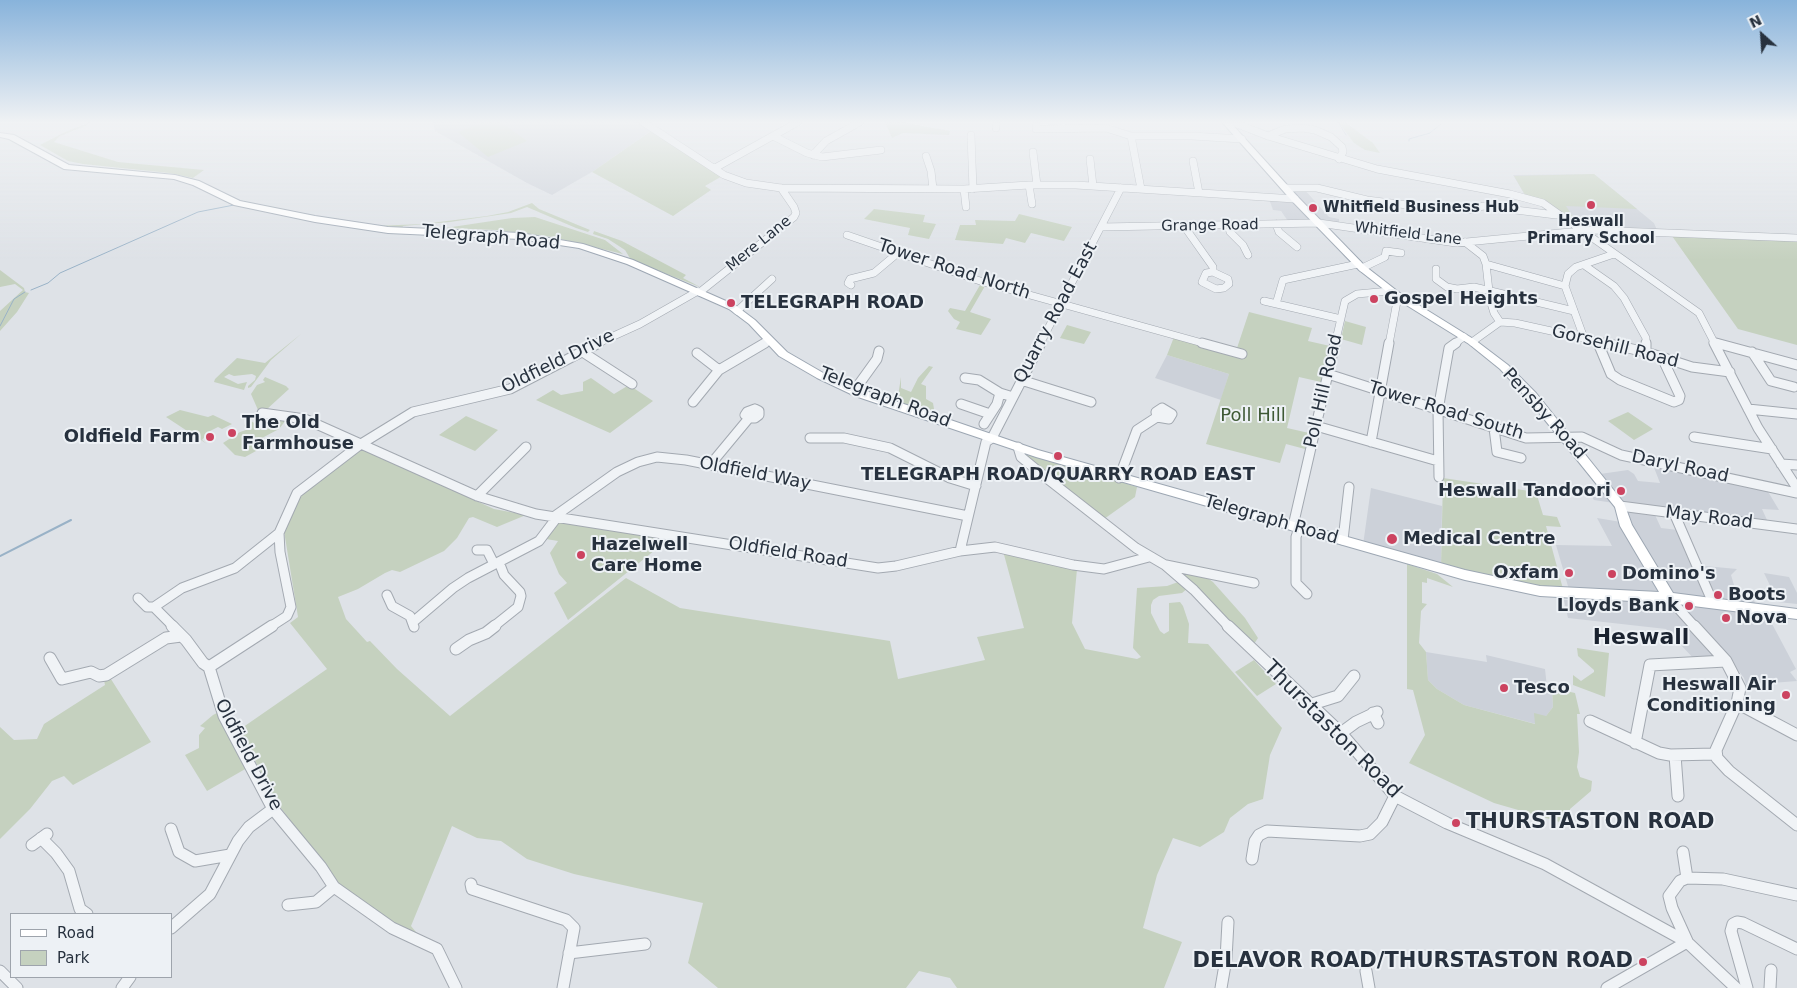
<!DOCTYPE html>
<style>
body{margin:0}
#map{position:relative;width:1797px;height:988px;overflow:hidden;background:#dee2e7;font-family:"DejaVu Sans",sans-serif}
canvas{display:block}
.legend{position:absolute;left:10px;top:913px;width:162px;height:65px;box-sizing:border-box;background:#edf1f5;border:1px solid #9ea4ac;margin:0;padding:6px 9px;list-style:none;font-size:15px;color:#27313e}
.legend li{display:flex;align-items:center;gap:10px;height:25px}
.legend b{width:25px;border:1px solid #9ea4ac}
.north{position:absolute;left:1737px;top:10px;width:50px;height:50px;-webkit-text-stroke:4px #edf1f5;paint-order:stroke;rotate:334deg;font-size:14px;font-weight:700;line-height:20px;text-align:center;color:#27313e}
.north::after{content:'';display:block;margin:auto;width:18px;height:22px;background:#27313e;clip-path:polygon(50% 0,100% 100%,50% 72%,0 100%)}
</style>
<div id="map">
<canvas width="1797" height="988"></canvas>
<ul class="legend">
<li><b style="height:6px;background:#fff"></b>Road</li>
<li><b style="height:14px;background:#c5d1bf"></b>Park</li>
</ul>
<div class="north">N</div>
</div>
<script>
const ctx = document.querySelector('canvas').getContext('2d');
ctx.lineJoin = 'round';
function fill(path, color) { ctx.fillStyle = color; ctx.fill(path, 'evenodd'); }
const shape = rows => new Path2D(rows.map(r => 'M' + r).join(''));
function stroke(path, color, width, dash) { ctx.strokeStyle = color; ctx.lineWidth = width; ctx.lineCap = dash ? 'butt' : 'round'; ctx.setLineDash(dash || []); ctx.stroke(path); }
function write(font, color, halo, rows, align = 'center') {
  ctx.font = font + ' "DejaVu Sans",sans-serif'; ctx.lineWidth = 4; ctx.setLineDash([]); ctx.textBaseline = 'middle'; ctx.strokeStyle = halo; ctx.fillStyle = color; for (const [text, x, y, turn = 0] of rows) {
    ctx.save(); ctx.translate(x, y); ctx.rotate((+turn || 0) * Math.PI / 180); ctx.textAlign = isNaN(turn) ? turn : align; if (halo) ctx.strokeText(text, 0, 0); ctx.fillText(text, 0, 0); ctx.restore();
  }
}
fill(shape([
 [433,122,636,122,651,131,592,172,552,195,527,183,435,131],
 [1594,174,1654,223,1657,230,1582,227,1538,199,1525,195,1513,175],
 [1289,189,1304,189,1329,217,1339,219,1339,224,1288,221,1281,211,1273,210,1269,199,1300,202],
 [1167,355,1229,374,1221,400,1155,378],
 [1653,465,1767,490,1779,510,1762,509,1767,520,1639,507,1643,514,1655,515,1661,528,1678,530,1694,565,1737,569,1731,575,1734,585,1751,596,1766,620,1770,620,1796,669,1790,672,1797,681,1746,685,1744,678,1730,659,1695,660,1666,629,1568,618,1564,600,1572,600,1556,545,1612,546,1597,518,1621,522,1614,503,1594,500,1592,497,1597,497,1592,490,1613,489,1600,474,1628,470,1634,474,1638,481,1660,483],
 [1371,488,1442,506,1441,567,1363,545],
 [1764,573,1789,577,1797,593,1797,604,1778,602],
 [1426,652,1487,662,1486,655,1545,669,1547,687,1552,688,1553,707,1546,716,1536,724,1464,705,1437,689,1428,680]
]), '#ccd1d9');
fill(shape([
 [90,122,88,125,60,136,54,142,118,162,204,170,193,178,169,173,83,164,68,161,40,145,65,132],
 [485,122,501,122,527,141,488,157,458,132],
 [885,122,901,122,950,131,949,135,903,133,892,138],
 [1338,122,1345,122,1373,143,1380,153,1365,150,1354,143],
 [651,131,724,175,705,186,711,190,673,216,592,172],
 [1594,174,1637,209,1566,206,1579,226,1538,199,1525,195,1514,176],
 [532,203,539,209,590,230,588,232,576,228,527,207,511,213,450,222,403,226,402,228,373,226,423,224,487,216,508,212],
 [874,209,925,215,923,222,936,224,929,239,908,235,910,228,864,219],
 [1019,214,1072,227,1064,241,1031,233,1025,243,1006,238,1003,244,955,240,960,225,976,225,975,220,1015,221],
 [535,217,605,240,623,254,552,237,497,230,445,228,512,218],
 [594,231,622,241,686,275,683,278,700,287,631,260,625,250,608,239,593,234],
 [1672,236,1797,240,1797,345,1738,329],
 [0,270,24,288,25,292,29,293,17,312,0,331,0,311,23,290,15,284,0,287],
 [980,285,985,286,970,312,991,319,981,335,956,329,960,322,954,319,948,311,950,308,965,311],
 [1249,312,1312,328,1308,341,1330,346,1321,382,1299,377,1287,428,1309,433,1305,449,1286,444,1280,463,1206,444,1229,374,1167,355,1174,337,1235,354],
 [1345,321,1366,327,1362,345,1341,339],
 [1067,325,1091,332,1084,344,1060,338],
 [301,334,271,360,251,387,248,388,248,386,255,380,256,376,252,374,234,376,229,374,224,377,238,384,247,382,244,390,214,382,215,379,237,358,265,363],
 [929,366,933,367,921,384,926,386,926,399,933,403,935,415,897,403,901,377,901,388,911,392,918,378],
 [265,377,286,386,289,389,266,410,294,414,296,413,331,425,329,426,258,410,251,394,257,385,265,382,263,380],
 [591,378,614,394,629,385,653,401,610,433,536,400,553,390,561,395,583,391,583,382],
 [180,410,208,417,213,415,232,424,222,429,218,427,210,431,202,440,207,444,166,417],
 [1628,412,1653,429,1634,440,1608,421],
 [254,413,256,415,251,421,259,426,277,421,277,419,269,419,268,417,292,418,355,443,353,445,295,420,286,420,279,429,262,438,256,451,245,457,235,455,223,443,240,432,249,429,252,426,247,429,244,426,246,420,240,419,244,415],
 [466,416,498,430,475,451,439,435],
 [360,448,494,509,526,515,497,527,473,517,469,518,457,538,444,551,400,572,392,570,385,573,358,589,338,597,346,619,367,642,370,641,397,669,450,716,626,578,680,608,890,641,898,679,985,660,977,637,1024,628,1003,551,1077,569,1072,623,1085,649,1137,659,1141,657,1133,648,1137,588,1167,586,1181,581,1188,588,1182,593,1159,596,1153,600,1151,605,1151,613,1160,631,1164,634,1169,631,1169,603,1180,602,1183,606,1189,624,1188,643,1208,644,1282,728,1270,755,1263,799,1248,804,1230,818,1224,832,1200,847,1173,838,1157,875,1143,928,1182,942,1164,988,957,988,950,978,919,971,906,988,718,988,688,963,703,903,574,874,527,859,501,841,477,838,452,826,411,926,421,938,408,932,335,885,325,866,277,803,239,730,327,669,290,623,298,617,284,531,301,494],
 [1025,452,1137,487,1135,497,1104,519,1023,455],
 [1443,478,1536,492,1543,515,1557,517,1561,527,1546,526,1563,589,1537,587,1441,567],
 [563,520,670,538,568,620,554,593,567,583,559,574,550,553,558,541,546,539,558,522],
 [1407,564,1437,574,1453,587,1427,578,1427,583,1422,582,1422,603,1427,604,1421,611,1419,643,1426,652,1428,680,1437,689,1464,705,1535,724,1534,713,1546,716,1553,707,1552,688,1575,693,1580,714,1577,714,1579,752,1577,767,1580,777,1592,781,1591,791,1570,809,1570,825,1494,803,1409,763,1425,735,1413,690,1407,689],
 [1174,569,1203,575,1213,582,1245,618,1258,638,1254,644,1222,615,1191,581],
 [1577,648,1609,653,1605,697,1573,685,1573,675,1581,681,1594,672,1594,670,1578,656],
 [1254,660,1276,684,1257,696,1235,672],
 [109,676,151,742,73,785,64,776,52,781,30,809,0,839,0,727,14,740,37,739,44,724,105,685,104,680],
 [219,712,247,768,207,791,185,755,199,748,199,735,205,728,200,726,213,715]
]), '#c5d1bf');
stroke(shape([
 [1338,122,1346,135],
 [1409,141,1409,139,1430,133,1441,124],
 [31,290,48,283,60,273,198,212,234,205],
 [0,326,14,299,25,292]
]), '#99b2c7', 1);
stroke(shape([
 [0,556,71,520]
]), '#99b2c7', 2);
const minorFar2 = shape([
 [643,122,724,175,746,183,781,188,964,189,1029,185,1076,185,1295,199],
 [996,122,996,128],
 [1036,122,1036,129,1106,128,1131,136,1192,136,1242,139],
 [1232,122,1268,136,1377,169,1510,194,1543,203,1699,313,1715,344],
 [971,135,973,189],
 [773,136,807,153,822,157,881,150],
 [1131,136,1141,189],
 [1268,136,1285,129,1303,128,1315,130,1331,137,1342,147,1343,152,1339,159],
 [1033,152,1037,185],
 [813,155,826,141,860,122],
 [926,156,931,171,933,189],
 [1090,159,1093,186],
 [1193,161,1199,193],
 [715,168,798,122],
 [1029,185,1032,204],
 [1286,188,1317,188,1367,200,1407,205],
 [964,189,966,207],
 [1453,208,1472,210,1483,206,1556,215],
 [1276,224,1279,232,1297,247],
 [1228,225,1230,232,1243,245,1248,255],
 [1184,226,1213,267,1213,272],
 [1101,227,1319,223,1456,243,1591,230,1797,238],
 [847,235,983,282,1206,344],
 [1465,242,1483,256,1486,264,1490,300,1494,313,1500,322,1472,342],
 [1486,264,1565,286],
 [1584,265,1614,286,1624,298,1646,338,1646,344],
 [1362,268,1385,257,1386,251,1401,253],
 [1436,269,1436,279,1447,287,1457,289,1474,287,1574,311],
 [1213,272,1228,279,1229,284,1224,288,1216,289,1202,282,1206,273,1213,272],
 [851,285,848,283,850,279,874,273,899,252],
 [700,292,794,217,796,213,794,207,781,188],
 [1264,301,1341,319],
 [1276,304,1283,280,1358,264],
 [737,311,772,279],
 [1500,322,1515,323,1610,344],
 [1584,338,1565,286,1568,274,1576,267,1614,254],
 [1598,342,1599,344],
 [1713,342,1721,344],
 [596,344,640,324,698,291],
 [763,344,768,341],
 [1040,344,1121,188],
 [1335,344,1345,301,1357,294,1390,291],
 [1389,344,1398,296],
 [1454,344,1464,337]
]);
const minorFar1 = shape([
 [1202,343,1242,354],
 [1598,343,1611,374,1620,380,1674,402,1679,400,1680,396,1665,364,1665,358],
 [1605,343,1646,352,1692,367,1730,372],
 [1646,343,1646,352],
 [1714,343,1758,428,1797,488],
 [1716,343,1797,365],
 [581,351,632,384],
 [1752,352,1771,381,1794,387],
 [697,353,719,370],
 [1328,374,1526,438,1582,437,1621,455,1797,493],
 [965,378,979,380,1000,393,1013,397],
 [1021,380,1091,402],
 [854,391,877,359,879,351],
 [693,402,719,370,765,343],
 [961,404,990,414],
 [1162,408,1172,414,1169,419,1157,417,1156,412,1162,408],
 [755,409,759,411,759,415,755,418,749,418,745,415,747,412,755,409],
 [1748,409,1797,414],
 [262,413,305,419,477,496,536,514,878,568,896,566,960,551,995,547,1073,565,1104,569,1149,557],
 [984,424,997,404,1000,393],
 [1316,426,1438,461],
 [1494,428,1497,452,1521,458],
 [1694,437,1772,449],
 [810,438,844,438,890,448,950,478,976,486],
 [1371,442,1389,343],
 [1018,447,1021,457,1049,480,1136,548,1165,565,1194,590,1229,627],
 [1781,464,1797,465],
 [710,465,749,418],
 [1439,477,1438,410,1449,348,1456,343],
 [1119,478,1137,430,1157,417],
 [477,496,526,447],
 [1620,506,1797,529],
 [1674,513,1713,603],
 [555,516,617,472,638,462,657,457,686,460,968,516],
 [1293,526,1335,343],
 [1299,528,1296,537,1296,583,1307,594],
 [1343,540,1349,487],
 [477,550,487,550,494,564],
 [960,551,986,442,992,438,1041,343],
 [1166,565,1254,583],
 [387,595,392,606,410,616,414,627],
 [138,598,147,607,154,607],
 [1669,598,1695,627],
 [413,622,453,588,468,578,539,541,558,516],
 [174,627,154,607,182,588,235,568,279,533],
 [270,627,287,616,291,607,280,552,279,533,297,493,361,444,413,412,510,389,599,343],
 [493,627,518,607,521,596,520,592,504,575,499,562]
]);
const minor = shape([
 [172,626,186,640,203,663,209,667],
 [272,626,209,667,224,716,273,809,321,867,334,887,392,928,437,949,456,988],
 [1228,626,1341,733,1395,796,1447,823,1545,864,1687,942,1736,988],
 [1694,626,1726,661,1740,688,1737,703,1716,750,1717,758,1729,771,1797,825],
 [456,649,469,640,486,633,495,626],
 [50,658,62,679,91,672,99,676,106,675,166,638,181,636],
 [1737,703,1797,735],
 [1309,705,1338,696,1354,676],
 [1373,713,1378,723],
 [1590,721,1659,753,1670,755,1715,754],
 [1341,733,1356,722,1377,712],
 [1635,743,1650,665,1726,661],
 [1675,755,1678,796],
 [171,829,179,852,195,861,230,855],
 [41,838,56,853,69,871,80,909,87,914],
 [32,845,47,834],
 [1683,852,1687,878],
 [1252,859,1255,841,1259,835,1267,831,1360,836,1370,834,1382,822,1395,796],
 [471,884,472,889,566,920,574,928,563,988],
 [288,905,316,902,334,887],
 [171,928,210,894,238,841,249,827,273,809],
 [1687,941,1672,908,1669,896,1680,881,1687,878,1723,879,1797,895],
 [569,953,645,944],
 [0,971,17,988],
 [1366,971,1369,988],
 [122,988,130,977],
 [1221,988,1226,959,1228,922],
 [1607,988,1687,942],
 [1747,988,1731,931,1733,924,1737,922,1743,923,1797,949],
 [1770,988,1771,970]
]);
const major = shape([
 [1222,122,1230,122,1298,197,1365,266,1401,294,1475,340,1508,365,1536,393,1624,503,1632,525,1673,593,1797,609,1797,619,1669,603,1540,596,1465,580,1036,457,855,396,817,378,779,356,749,324,729,309,627,264,579,248,520,239,388,233,315,222,234,205,193,185,174,179,64,169,9,139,0,137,0,133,14,135,69,165,175,175,199,181,240,201,315,216,388,227,520,233,583,244,633,260,735,305,755,320,787,352,825,374,863,390,1038,450,1465,570,1540,586,1659,592,1620,526,1615,507,1528,399,1500,369,1469,344,1395,298,1359,270,1292,201,1222,122]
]);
stroke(minorFar2, '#a3a9b1', 8);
stroke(minorFar1, '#a3a9b1', 11);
stroke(minor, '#a3a9b1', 13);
stroke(major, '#9da7b3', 2);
stroke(minorFar2, '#f0f3f6', 7);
stroke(minorFar1, '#f0f3f6', 9);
stroke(minor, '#f0f3f6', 11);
fill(major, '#fff');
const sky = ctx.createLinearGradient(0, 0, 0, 260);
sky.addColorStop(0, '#88b3db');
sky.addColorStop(0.47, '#f0f2f4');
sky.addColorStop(1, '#f0f2f400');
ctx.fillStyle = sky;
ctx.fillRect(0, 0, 1797, 260);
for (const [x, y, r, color] of [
 [1591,205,5,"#cc4360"],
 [1313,208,5,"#cc4360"],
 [1374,299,5,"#cc4360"],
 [731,303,5,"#cc4360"],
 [232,433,5,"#cc4360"],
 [210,437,5,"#cc4360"],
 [1058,456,5,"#cc4360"],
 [1621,491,5,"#cc4360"],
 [1392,539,6,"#cc4360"],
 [581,555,5,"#cc4360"],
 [1569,573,5,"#cc4360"],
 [1612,574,5,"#cc4360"],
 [1718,595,5,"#cc4360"],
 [1689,606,5,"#cc4360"],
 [1726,618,5,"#cc4360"],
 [1504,688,5,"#cc4360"],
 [1786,695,5,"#cc4360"],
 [1456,823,5,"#cc4360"],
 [1643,962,5,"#cc4360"]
]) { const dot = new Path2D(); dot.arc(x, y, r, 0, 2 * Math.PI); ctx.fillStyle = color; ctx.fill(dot); stroke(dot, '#edf1f5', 2); }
write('bold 15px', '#27313e', '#edf1f5', [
 ["Whitfield Business Hub",1323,208],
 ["Heswall",1591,222,"center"],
 ["Primary School",1591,239,"center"]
], 'left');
write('15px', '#27313e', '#edf1f5', [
 ["Grange Road",1210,226,-1],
 ["Whitfield Lane",1408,234,7],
 ["Mere Lane",759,244,-39]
]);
write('18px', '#27313e', '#edf1f5', [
 ["Telegraph Road",491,238,5],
 ["Tower Road North",954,270,18],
 ["Quarry Road East",1056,313,-62],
 ["Gorsehill Road",1615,347,14],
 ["Oldfield Drive",558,362,-26],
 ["Poll Hill Road",1324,391,-77],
 ["Telegraph Road",885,398,21],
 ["Tower Road South",1446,411,17],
 ["Pensby Road",1544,414,48],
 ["Daryl Road",1680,467,12],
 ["Oldfield Way",755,474,11],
 ["May Road",1709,518,7],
 ["Telegraph Road",1271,520,16],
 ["Oldfield Road",788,553,9],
 ["Oldfield Drive",248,755,62]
]);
write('bold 18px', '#27313e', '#edf1f5', [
 ["Gospel Heights",1384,299],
 ["TELEGRAPH ROAD",741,303],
 ["The Old",242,423],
 ["Farmhouse",242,444],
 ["Oldfield Farm",200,437,"right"],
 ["TELEGRAPH ROAD/QUARRY ROAD EAST",1058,475,"center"],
 ["Heswall Tandoori",1611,491,"right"],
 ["Medical Centre",1403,539],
 ["Hazelwell",591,545],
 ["Care Home",591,566],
 ["Oxfam",1559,573,"right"],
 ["Domino's",1622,574],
 ["Boots",1728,595],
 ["Lloyds Bank",1679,606,"right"],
 ["Nova",1736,618],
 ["Heswall Air",1776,685,"right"],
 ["Conditioning",1776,706,"right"],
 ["Tesco",1514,688]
], 'left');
write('18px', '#3e5935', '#edf1f5', [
 ["Poll Hill",1253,416]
]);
write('21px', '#27313e', '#edf1f5', [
 ["Thurstaston Road",1332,730,45]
]);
write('bold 21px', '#27313e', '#edf1f5', [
 ["THURSTASTON ROAD",1466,823],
 ["DELAVOR ROAD/THURSTASTON ROAD",1633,962,"right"]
], 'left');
write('bold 22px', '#1a222f', '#edf1f5', [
 ["Heswall",1641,638]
]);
</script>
